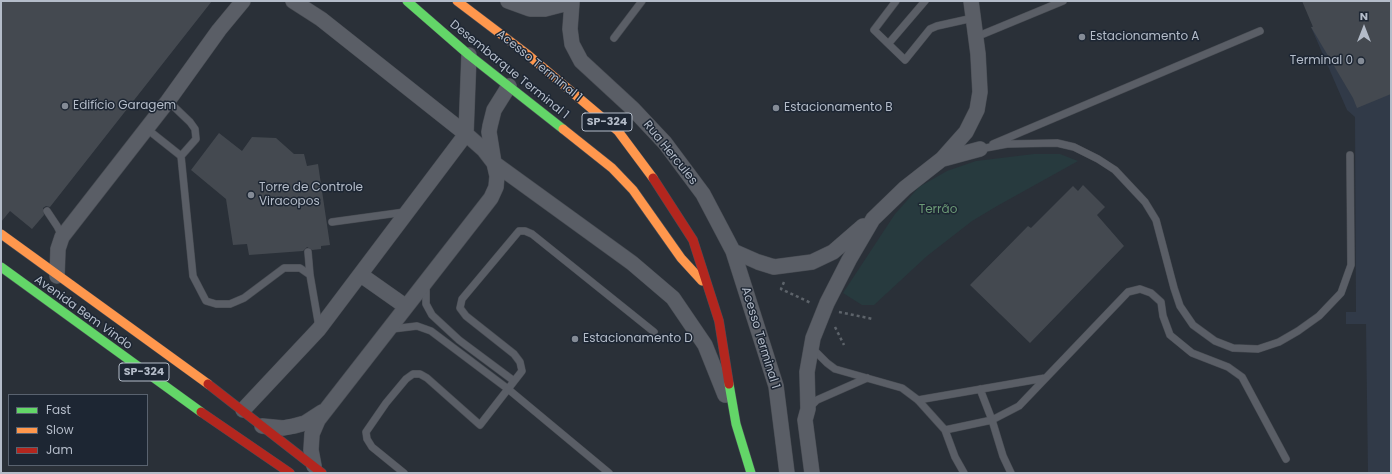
<!DOCTYPE html>
<meta charset="utf-8">
<style>
body{margin:0}
#map{position:relative;width:1392px;height:474px;overflow:hidden;background:#2a3038;font-family:Poppins,sans-serif}
canvas{display:block}
.frame{position:absolute;inset:0;border:2px solid #b4bcc9;pointer-events:none}
.legend{position:absolute;left:8px;top:394px;width:140px;height:72px;box-sizing:border-box;background:#1d2633;border:1px solid #59626f;margin:0;padding:5px 7px;list-style:none;font-size:12px;color:#b4bcc9}
.legend li{display:flex;align-items:center;gap:8px;height:20px}
.legend b{width:20px;border:1px solid #59626f}
.north{position:absolute;left:1344px;top:8px;width:40px;height:40px;-webkit-text-stroke:3px #1d2633;paint-order:stroke;rotate:0deg;font-size:11px;font-weight:700;line-height:16px;text-align:center;color:#b4bcc9}
.north::after{content:'';display:block;margin:auto;width:14px;height:18px;background:#b4bcc9;clip-path:polygon(50% 0,100% 100%,50% 72%,0 100%)}
</style>
<div id="map">
<canvas width="1392" height="474"></canvas>
<div class="frame"></div>
<ul class="legend">
<li><b style="height:5px;background:#63d668"></b>Fast</li>
<li><b style="height:5px;background:#ff974d"></b>Slow</li>
<li><b style="height:5px;background:#b3261e"></b>Jam</li>
</ul>
<div class="north">N</div>
</div>
<script>
const ctx = document.querySelector('canvas').getContext('2d');
ctx.lineJoin = 'round';
function fill(path, color) { ctx.fillStyle = color; ctx.fill(path, 'evenodd'); }
const shape = rows => new Path2D(rows.map(r => 'M' + r).join(''));
function stroke(path, color, width, dash) { ctx.strokeStyle = color; ctx.lineWidth = width; ctx.lineCap = dash ? 'butt' : 'round'; ctx.setLineDash(dash || []); ctx.stroke(path); }
function write(font, color, halo, rows, align = 'center') {
  ctx.font = font + ' Poppins,sans-serif'; ctx.lineWidth = 3; ctx.setLineDash([]); ctx.textBaseline = 'middle'; ctx.strokeStyle = halo; ctx.fillStyle = color; for (const [text, x, y, turn = 0] of rows) {
    ctx.save(); ctx.translate(x, y); ctx.rotate((+turn || 0) * Math.PI / 180); ctx.textAlign = isNaN(turn) ? turn : align; if (halo) ctx.strokeText(text, 0, 0); ctx.fillText(text, 0, 0); ctx.restore();
  }
}
fill(shape([
 [1391,1,1391,473,1368,473,1366,324,1346,324,1346,312,1356,312,1355,117,1347,110,1311,27]
]), '#313a48');
fill(shape([
 [1034,154,1060,154,1078,161,997,206,972,221,927,256,874,305,862,305,843,293,895,214,919,187,947,171,976,161]
]), '#273a3e');
fill(shape([
 [1,1,212,1,50,207,46,206,43,208,44,215,32,229,10,211,1,222],
 [1302,1,1391,1,1391,94,1357,108,1353,98,1311,27,1313,27],
 [219,133,242,151,252,137,276,138,294,154,304,154,307,166,318,164,330,245,321,246,321,249,312,250,307,247,303,251,249,255,247,244,233,245,226,199,191,170],
 [1083,185,1105,207,1097,215,1124,246,1030,343,970,285,1028,226,1031,228,1073,186,1078,191]
]), '#444950');
const lane = shape([
 [896,1,874,30,905,60,930,29,937,26,973,18],
 [976,37,1063,1],
 [614,38,642,1],
 [889,43,925,1],
 [168,101,190,122,195,129,196,139,181,156],
 [147,129,181,156,193,276,206,301,216,304,230,304,244,298,284,268,300,268,310,275,319,327],
 [993,144,1260,31],
 [980,149,1007,144,1057,143,1074,147,1098,159,1115,170,1145,202,1156,220,1174,288,1180,306,1193,325,1215,341,1233,348,1258,349,1279,342,1298,331,1319,316,1341,293,1351,265,1350,155],
 [47,211,57,226,62,236],
 [332,222,405,212],
 [308,252,310,275],
 [426,284,426,304,432,315,459,340,514,381],
 [392,329,417,326,431,331,508,389,609,473],
 [811,347,827,363,835,369,902,388,918,400,945,430,955,457,964,473],
 [980,389,992,420,1003,456,1011,473],
 [918,400,1045,378],
 [809,408,817,400,867,378],
 [945,430,992,420,1019,406,1128,292,1140,289,1151,293,1161,302,1163,316,1170,335,1192,353,1228,367,1242,377,1286,459],
 [404,473,372,447,367,439,366,432,386,403,406,379,413,374,420,374,427,378,480,425,522,371,520,362,514,354,466,316,460,308,462,299,519,231,525,231,532,234,654,332]
]);
const street = shape([
 [293,1,321,19,466,134,484,150,494,163,497,176,496,187,491,198,318,420,312,434,311,450,314,466],
 [508,1,530,9,545,9,572,2],
 [572,2,570,29,572,44,581,61,633,109,665,143,703,194,733,251,776,386,787,473],
 [509,86,494,110,490,126,489,132,494,163,632,263,673,298,705,345,725,395],
 [943,159,980,149],
 [733,251,758,262,774,267,812,262,833,252,863,226],
 [361,275,405,306],
 [57,276,58,249,62,237,168,101,219,30,243,1],
 [243,410,319,329,466,134,469,55],
 [262,426,283,428,294,426,305,423,322,412],
 [812,473,805,420,808,409,807,372,813,338,827,303,849,260,873,219,905,188,942,159,966,132,977,110,980,92,978,54,971,1]
]);
const fast = shape([
 [407,1,469,55,563,129],
 [1,267,201,412],
 [729,384,736,424,751,473]
]);
const slow = shape([
 [457,1,527,54,618,131,653,178],
 [563,129,612,168,633,190,681,258,702,281],
 [1,234,208,384]
]);
const jam = shape([
 [653,178,693,240,719,321,729,384],
 [208,384,322,473],
 [201,412,290,473]
]);
stroke(lane, '#484c53', 8);
stroke(street, '#484c53', 16);
stroke(fast, '#484c55', 10);
stroke(slow, '#484c55', 10);
stroke(jam, '#484c55', 10);
stroke(shape([
 [784,282,781,289,811,303],
 [839,312,873,319],
 [835,327,844,345]
]), '#5d636a', 2.5, [3, 3]);
stroke(lane, '#5a5e66', 7);
stroke(street, '#5a5e66', 15);
stroke(fast, '#63d668', 9);
stroke(slow, '#ff974d', 9);
stroke(jam, '#b3261e', 9);
for (const [x, y, r, color] of [
 [1082,37,4,"#848b96"],
 [1361,61,4,"#848b96"],
 [65,106,4,"#848b96"],
 [776,108,4,"#848b96"],
 [251,195,4,"#848b96"],
 [575,339,4,"#848b96"]
]) { const dot = new Path2D(); dot.arc(x, y, r, 0, 2 * Math.PI); ctx.fillStyle = color; ctx.fill(dot); stroke(dot, '#1d2633', 1.5); }
for (const [x, y, w] of [
 [607,122,50],
 [144,372,50]
]) { const box = new Path2D(); box.roundRect(x - w / 2, y - 9, w, 18, 3); ctx.fillStyle = '#1d2633'; ctx.fill(box); stroke(box, '#b4bcc9', 1); }
write('bold 11px', '#b4bcc9', null, [
 ["SP-324",607,122],
 ["SP-324",144,372]
]);
write('12px', '#b4bcc9', '#1d2633', [
 ["Estacionamento A",1090,37],
 ["Terminal 0",1353,61,"right"],
 ["Edifício Garagem",73,106],
 ["Estacionamento B",784,108],
 ["Torre de Controle",259,188],
 ["Viracopos",259,202],
 ["Estacionamento D",583,339]
], 'left');
write('12px', '#b4bcc9', '#1d2633', [
 ["Acesso Terminal 1",539,66,39],
 ["Desembarque Terminal 1",509,70,39],
 ["Rua Hercules",670,153,51],
 ["Avenida Bem Vindo",83,313,36],
 ["Acesso Terminal 1",760,338,73]
]);
write('12px', '#6b9a76', '#1d2633', [
 ["Terrão",938,210]
]);
</script>
